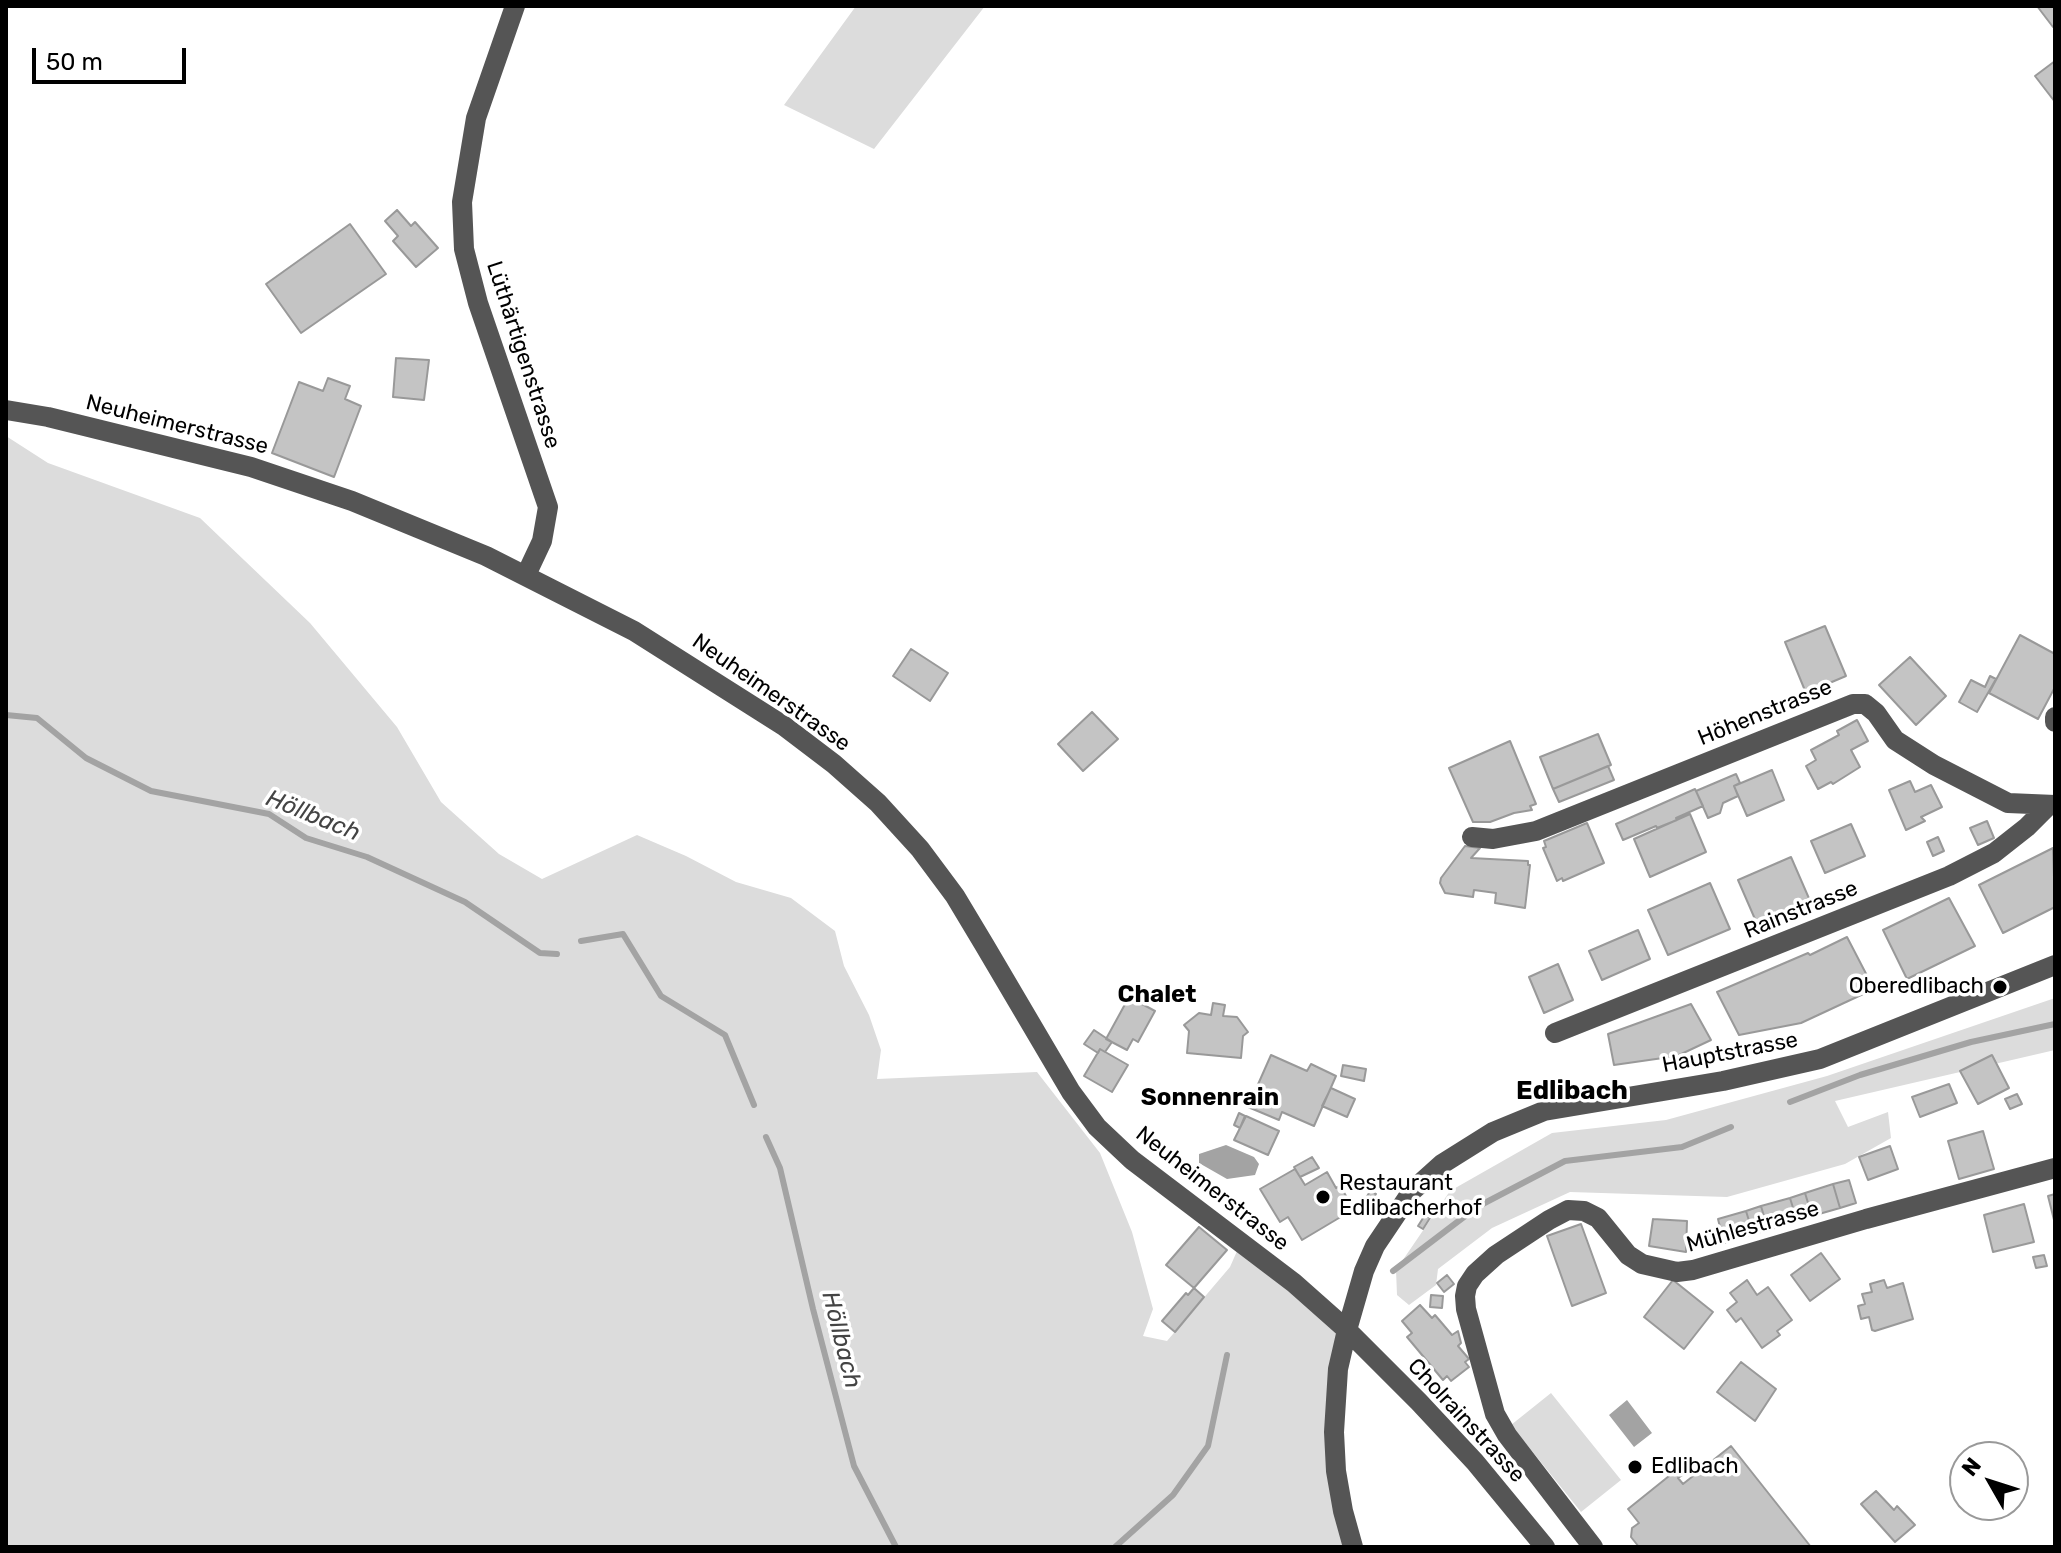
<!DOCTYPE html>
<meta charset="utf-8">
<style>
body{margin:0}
#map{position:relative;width:2061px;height:1553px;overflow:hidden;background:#fff;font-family:Rubik,sans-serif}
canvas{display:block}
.frame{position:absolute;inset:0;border:8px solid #000;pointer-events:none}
.north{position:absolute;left:1949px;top:1441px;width:80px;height:80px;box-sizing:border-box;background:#fff;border:2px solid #999;border-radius:50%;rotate:309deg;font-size:22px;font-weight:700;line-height:32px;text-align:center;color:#000}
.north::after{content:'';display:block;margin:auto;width:28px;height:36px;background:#000;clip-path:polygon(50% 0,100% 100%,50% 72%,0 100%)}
.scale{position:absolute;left:32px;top:48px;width:154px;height:36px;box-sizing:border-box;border:4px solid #000;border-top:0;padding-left:10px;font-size:24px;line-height:28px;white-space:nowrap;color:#000;-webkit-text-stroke:6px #fff;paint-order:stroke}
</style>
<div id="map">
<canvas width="2061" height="1553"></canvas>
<div class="frame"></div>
<div class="north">N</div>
<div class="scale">50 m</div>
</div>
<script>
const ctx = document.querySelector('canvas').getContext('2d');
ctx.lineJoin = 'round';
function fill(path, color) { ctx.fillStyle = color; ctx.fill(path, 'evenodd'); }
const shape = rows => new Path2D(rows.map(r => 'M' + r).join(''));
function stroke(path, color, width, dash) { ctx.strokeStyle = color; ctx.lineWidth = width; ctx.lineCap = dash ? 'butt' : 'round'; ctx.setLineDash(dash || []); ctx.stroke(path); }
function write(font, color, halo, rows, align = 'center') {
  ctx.font = font + ' Rubik,sans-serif'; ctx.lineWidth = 7; ctx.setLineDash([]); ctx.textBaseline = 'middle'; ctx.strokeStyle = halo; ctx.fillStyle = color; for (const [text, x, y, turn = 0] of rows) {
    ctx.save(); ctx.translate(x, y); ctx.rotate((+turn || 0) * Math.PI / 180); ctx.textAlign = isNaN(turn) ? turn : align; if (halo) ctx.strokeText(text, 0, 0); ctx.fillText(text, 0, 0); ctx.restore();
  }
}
fill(shape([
 [856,6,985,6,874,149,784,105],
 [6,436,48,463,200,518,310,623,397,727,441,802,499,854,542,879,637,835,686,856,736,882,791,898,835,931,844,966,869,1015,881,1050,877,1079,1037,1072,1100,1153,1132,1232,1153,1309,1143,1336,1167,1341,1230,1267,1241,1242,1347,1330,1335,1401,1353,1547,6,1547],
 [2055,998,2055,1050,1835,1101,1848,1127,1888,1112,1891,1138,1845,1164,1727,1197,1570,1192,1492,1228,1438,1269,1436,1285,1409,1305,1397,1295,1396,1270,1450,1191,1552,1133,1666,1120,1827,1076],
 [1551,1393,1621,1480,1581,1512,1511,1425]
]), '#dcdcdc');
fill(shape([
 [1226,1145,1254,1157,1259,1164,1255,1175,1227,1179,1199,1163,1199,1154],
 [1627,1400,1652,1433,1634,1447,1609,1415]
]), '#a3a3a3');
stroke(shape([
 [6,715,37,718,86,758,151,791,269,814,306,838,367,857,465,902,540,953,557,954],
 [581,941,623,934,661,996,725,1035,754,1105],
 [1790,1102,1860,1075,1971,1042,2055,1024],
 [766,1137,780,1168,813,1309,854,1466,896,1547],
 [1393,1271,1477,1207,1565,1161,1682,1147,1731,1127],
 [1115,1547,1173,1495,1208,1446,1227,1355]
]), '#a3a3a3', 6);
const building = shape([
 [2037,6,2055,6,2055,26,2053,27,2037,6],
 [2055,61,2055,102,2035,76,2055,61],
 [397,210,411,226,415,222,438,248,416,267,393,241,398,236,385,221,397,210],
 [350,224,386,274,301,333,266,284,350,224],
 [396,358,429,360,424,400,393,397,396,358],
 [328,378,350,386,345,399,361,406,334,477,272,453,299,382,323,391,328,378],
 [1825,626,1846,676,1806,693,1785,642,1825,626],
 [2020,635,2055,654,2055,687,2038,719,1989,693,2020,635],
 [911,649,948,673,930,701,893,676,911,649],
 [1910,657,1946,696,1916,725,1879,685,1910,657],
 [1990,676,1996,679,1977,712,1959,702,1971,680,1985,687,1990,676],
 [1092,712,1118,739,1083,771,1058,744,1092,712],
 [1857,720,1868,741,1851,750,1860,767,1833,784,1831,782,1818,789,1806,766,1816,760,1811,750,1839,735,1837,731,1857,720],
 [1598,734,1611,765,1553,789,1540,757,1598,734],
 [1510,741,1536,804,1530,806,1532,810,1514,813,1490,822,1473,822,1449,768,1510,741],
 [1608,766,1614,780,1559,802,1553,789,1608,766],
 [1772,770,1784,800,1747,816,1734,786,1772,770],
 [1736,774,1740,783,1734,786,1738,796,1723,803,1720,813,1708,818,1696,791,1736,774],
 [1910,781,1915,792,1931,785,1942,807,1921,817,1925,821,1906,830,1889,790,1910,781],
 [1695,789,1703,806,1676,818,1677,820,1657,828,1656,826,1623,840,1616,824,1695,789],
 [1690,814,1706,852,1650,877,1634,839,1690,814],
 [1987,821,1994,838,1978,845,1970,828,1987,821],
 [1587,823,1604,863,1563,881,1562,878,1557,881,1543,848,1546,847,1544,841,1587,823],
 [1851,824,1865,856,1825,873,1811,841,1851,824],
 [1938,837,1944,851,1933,856,1927,842,1938,837],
 [1465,846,1480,848,1471,858,1528,861,1528,865,1530,865,1525,908,1495,903,1496,893,1474,890,1473,897,1445,893,1440,883,1441,878,1465,846],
 [2053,848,2055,907,2003,933,1979,885,2053,848],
 [1791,857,1811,903,1758,926,1738,880,1791,857],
 [1710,883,1730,929,1668,955,1648,910,1710,883],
 [1949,898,1975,946,1907,979,1883,930,1949,898],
 [1638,930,1650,959,1602,980,1589,951,1638,930],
 [1847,937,1874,989,1801,1023,1739,1035,1717,992,1808,953,1810,955,1847,937],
 [1558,964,1573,1000,1544,1013,1529,977,1558,964],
 [1129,997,1155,1011,1138,1042,1133,1039,1127,1050,1106,1039,1129,997],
 [1213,1003,1225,1005,1223,1016,1237,1017,1248,1032,1243,1036,1241,1058,1187,1053,1189,1031,1184,1025,1199,1013,1211,1015,1213,1003],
 [1691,1004,1711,1040,1677,1056,1614,1065,1608,1034,1691,1004],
 [1094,1030,1112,1042,1105,1052,1100,1049,1098,1053,1084,1044,1094,1030],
 [1100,1049,1128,1065,1112,1092,1084,1076,1100,1049],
 [1271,1055,1307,1071,1311,1064,1336,1076,1314,1126,1282,1112,1279,1120,1248,1107,1271,1055],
 [1992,1055,2009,1088,1978,1104,1960,1071,1992,1055],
 [1343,1065,1366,1069,1364,1081,1341,1076,1343,1065],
 [1949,1084,1957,1103,1920,1117,1912,1097,1949,1084],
 [1331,1088,1355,1099,1347,1117,1322,1106,1331,1088],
 [2017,1094,2022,1104,2010,1109,2005,1099,2017,1094],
 [1239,1113,1245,1116,1240,1128,1234,1125,1239,1113],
 [1246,1116,1279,1131,1268,1155,1234,1140,1246,1116],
 [1983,1131,1994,1169,1959,1179,1948,1141,1983,1131],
 [1890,1146,1898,1169,1868,1180,1859,1157,1890,1146],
 [1312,1157,1319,1168,1300,1177,1294,1167,1312,1157],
 [1295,1169,1305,1185,1327,1172,1336,1188,1340,1186,1354,1209,1302,1240,1288,1217,1280,1222,1260,1189,1295,1169],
 [1849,1180,1856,1203,1840,1208,1833,1184,1849,1180],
 [1833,1184,1840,1208,1812,1216,1805,1193,1833,1184],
 [1371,1190,1376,1194,1369,1205,1364,1201,1371,1190],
 [1805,1193,1812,1216,1797,1221,1790,1198,1805,1193],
 [2055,1194,2055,1224,2048,1196,2055,1194],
 [1790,1198,1797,1221,1768,1230,1761,1206,1790,1198],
 [2024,1204,2034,1242,1993,1252,1984,1215,2024,1204],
 [1761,1206,1768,1230,1753,1234,1746,1211,1761,1206],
 [1746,1211,1753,1234,1724,1243,1718,1219,1746,1211],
 [1425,1215,1430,1218,1423,1229,1418,1226,1425,1215],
 [1653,1219,1687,1221,1686,1252,1649,1246,1653,1219],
 [1581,1224,1606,1293,1572,1306,1547,1236,1581,1224],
 [1199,1227,1227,1250,1194,1288,1166,1265,1199,1227],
 [1821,1253,1840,1279,1810,1301,1791,1275,1821,1253],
 [2044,1255,2047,1266,2036,1268,2033,1257,2044,1255],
 [1447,1275,1454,1284,1444,1292,1437,1283,1447,1275],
 [1673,1280,1713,1312,1684,1349,1644,1317,1673,1280],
 [1747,1280,1757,1295,1768,1287,1792,1320,1777,1331,1780,1335,1762,1348,1741,1318,1736,1322,1727,1310,1737,1302,1730,1293,1747,1280],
 [1884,1280,1887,1288,1903,1283,1913,1319,1875,1331,1872,1330,1869,1317,1861,1319,1858,1306,1865,1304,1862,1294,1872,1292,1870,1284,1884,1280],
 [1194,1288,1204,1297,1175,1332,1162,1321,1186,1293,1188,1295,1194,1288],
 [1431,1295,1443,1296,1442,1308,1430,1307,1431,1295],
 [1420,1305,1432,1318,1435,1315,1452,1335,1458,1331,1461,1343,1458,1346,1469,1359,1465,1362,1469,1367,1451,1381,1447,1376,1443,1380,1407,1337,1412,1333,1402,1321,1420,1305],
 [1741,1362,1776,1389,1755,1421,1717,1392,1741,1362],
 [1731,1446,1811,1547,1639,1547,1631,1537,1632,1528,1639,1523,1628,1509,1679,1468,1684,1474,1678,1478,1683,1484,1731,1446],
 [1876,1491,1894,1510,1897,1506,1915,1525,1895,1542,1861,1504,1876,1491]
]);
fill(building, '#c4c4c4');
stroke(building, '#999', 2);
stroke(shape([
 [515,6,476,118,462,202,464,249,478,303,548,507,542,541,526,575],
 [6,410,48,417,251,467,352,501,486,556,634,631,784,726,834,764,878,803,920,849,955,896,985,946,1071,1092,1097,1127,1132,1160,1294,1283,1347,1330,1419,1402,1475,1462,1545,1547],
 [2055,717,2055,722],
 [1472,837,1493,839,1536,831,1853,704,1865,704,1876,713,1895,740,1934,765,2008,803,2055,805],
 [1555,1033,1949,876,1994,853,2027,827,2048,806],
 [1353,1547,1343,1511,1336,1471,1334,1432,1338,1369,1347,1330,1364,1271,1375,1246,1412,1191,1442,1164,1493,1132,1544,1111,1723,1081,1820,1059,2055,965],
 [1593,1547,1507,1435,1495,1414,1466,1309,1465,1296,1467,1286,1475,1274,1496,1255,1549,1220,1568,1210,1584,1211,1598,1218,1628,1255,1642,1264,1677,1272,1693,1270,1866,1219,2055,1168]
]), '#555', 20);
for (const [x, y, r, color] of [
 [2000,987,8,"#000"],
 [1323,1197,8,"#000"],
 [1635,1467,8,"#000"]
]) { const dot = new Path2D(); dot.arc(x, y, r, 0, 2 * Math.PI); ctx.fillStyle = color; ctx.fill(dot); stroke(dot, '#fff', 3); }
write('22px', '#000', '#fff', [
 ["Lüthärtigenstrasse",523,355,72],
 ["Neuheimerstrasse",177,425,14],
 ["Neuheimerstrasse",771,693,35],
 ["Höhenstrasse",1765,713,-22],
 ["Rainstrasse",1801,910,-22],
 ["Hauptstrasse",1730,1053,-11],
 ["Neuheimerstrasse",1212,1189,38],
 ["Mühlestrasse",1753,1227,-16],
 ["Cholrainstrasse",1466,1421,47]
]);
write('22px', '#000', '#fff', [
 ["Oberedlibach",1984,987,"right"],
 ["Restaurant",1339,1184],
 ["Edlibacherhof",1339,1209],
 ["Edlibach",1651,1467]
], 'left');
write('italic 24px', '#444', '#fff', [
 ["Höllbach",313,816,22],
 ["Höllbach",841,1340,76]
]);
write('bold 24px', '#000', '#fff', [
 ["Chalet",1157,995],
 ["Sonnenrain",1210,1098]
]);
write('bold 26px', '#000', '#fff', [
 ["Edlibach",1572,1091]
]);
</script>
